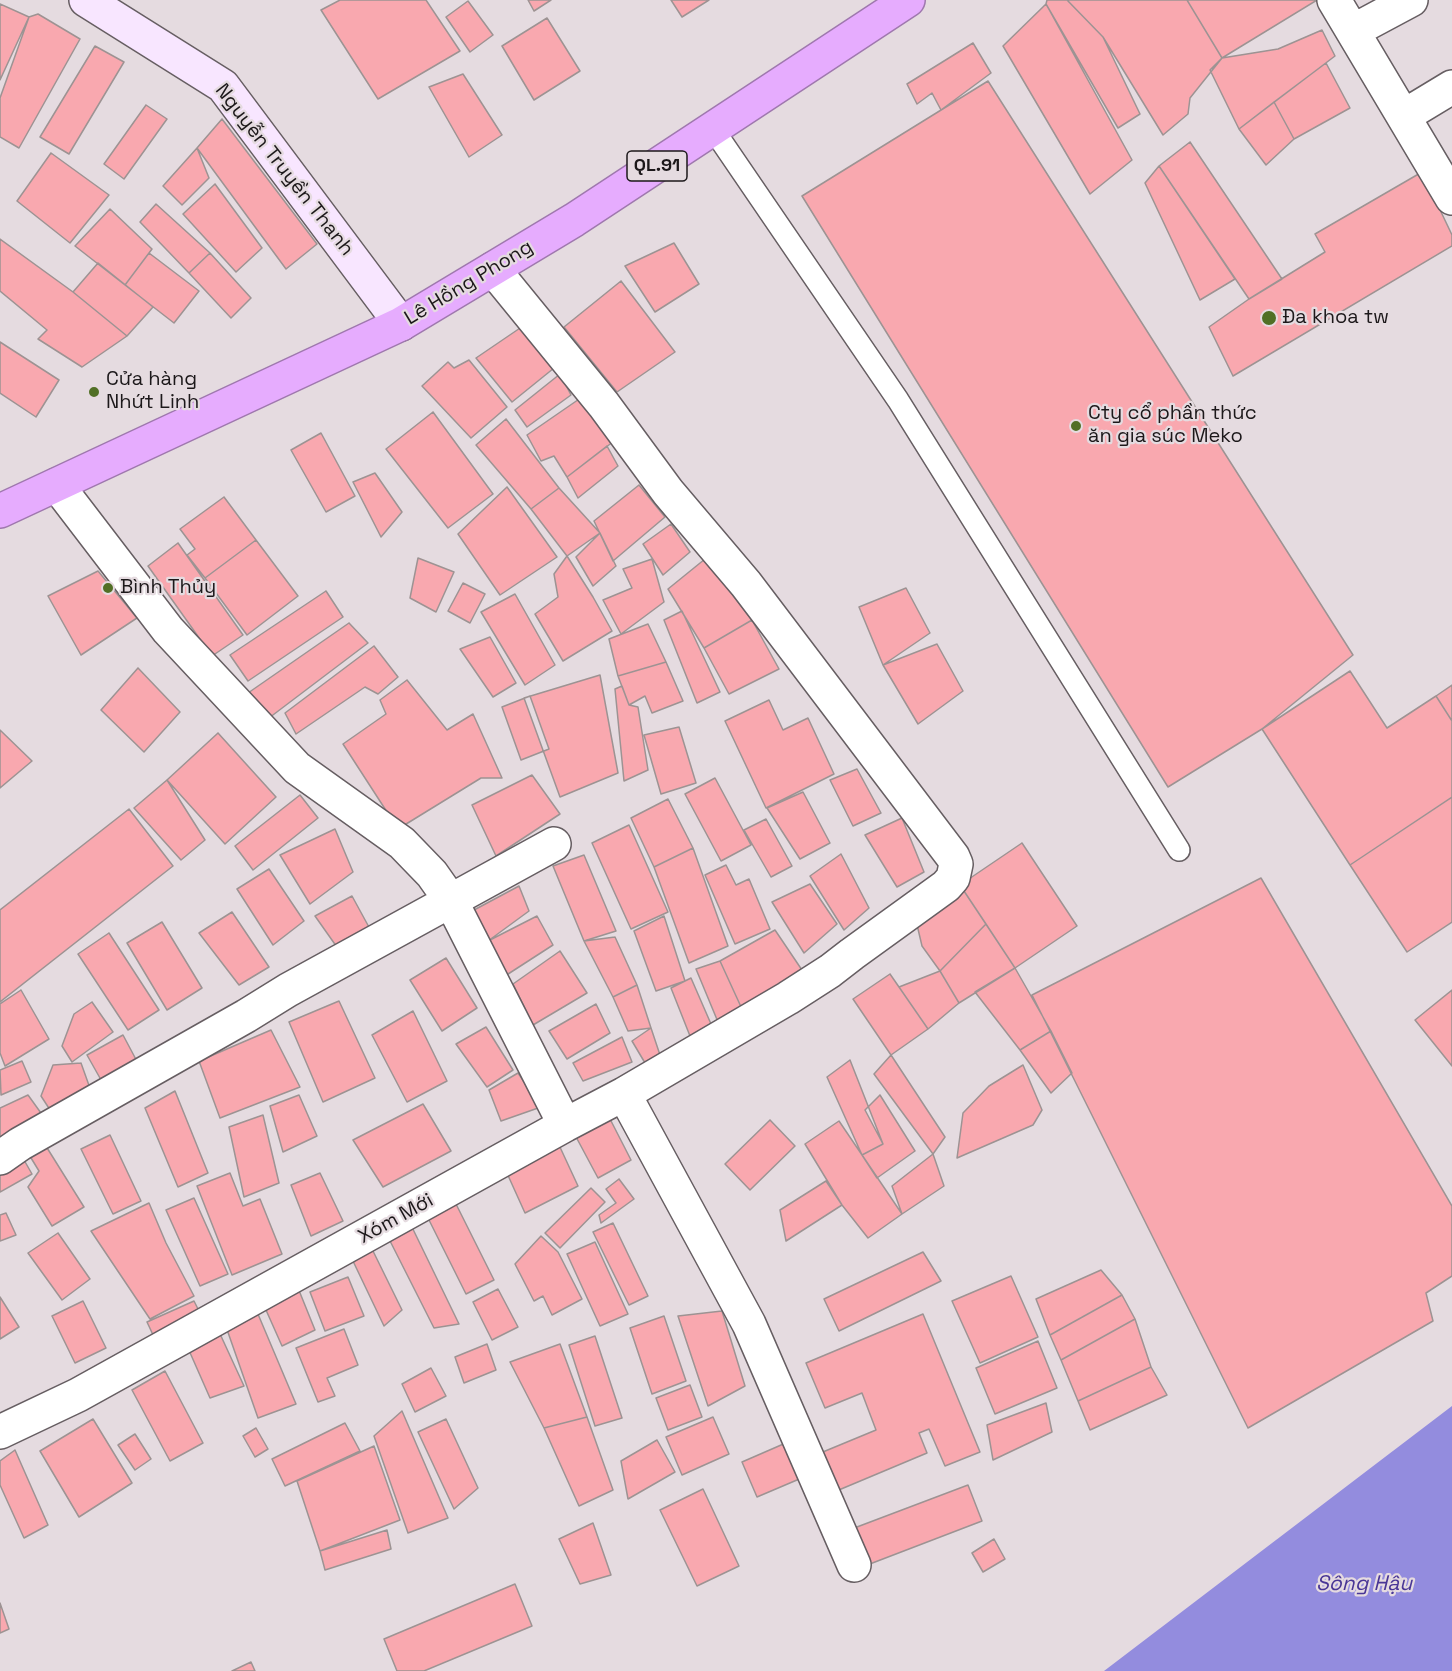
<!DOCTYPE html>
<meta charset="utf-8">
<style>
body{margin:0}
canvas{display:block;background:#e5dbe0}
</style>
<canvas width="1452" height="1671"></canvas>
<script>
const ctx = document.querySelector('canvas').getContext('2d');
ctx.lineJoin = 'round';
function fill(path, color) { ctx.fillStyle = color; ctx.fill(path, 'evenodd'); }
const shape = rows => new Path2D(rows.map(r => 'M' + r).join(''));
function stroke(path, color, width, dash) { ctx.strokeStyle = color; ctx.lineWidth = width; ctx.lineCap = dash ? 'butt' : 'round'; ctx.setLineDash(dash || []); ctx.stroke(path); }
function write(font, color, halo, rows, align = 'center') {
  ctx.font = font + ' "Space Grotesk",sans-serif'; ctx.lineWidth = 4.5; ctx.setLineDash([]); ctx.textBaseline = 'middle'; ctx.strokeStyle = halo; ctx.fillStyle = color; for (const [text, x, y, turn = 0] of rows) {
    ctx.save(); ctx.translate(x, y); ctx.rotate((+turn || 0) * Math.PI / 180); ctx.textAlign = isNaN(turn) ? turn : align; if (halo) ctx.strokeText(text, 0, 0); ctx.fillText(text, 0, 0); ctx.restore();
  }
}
fill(shape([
 [1452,1406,1452,1671,1104,1671]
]), '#938cde');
const building = shape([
 [340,0,426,0,460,51,378,99,321,10,340,0],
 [528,0,551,0,534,11,528,0],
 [671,0,709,0,682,17,671,0],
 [1047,0,1067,0,1103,37,1140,114,1118,128,1046,4,1047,0],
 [1067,0,1187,0,1222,58,1190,98,1188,114,1163,135,1103,37,1067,0],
 [1187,0,1317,0,1222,58,1187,0],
 [468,1,493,35,470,52,446,17,468,1],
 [0,4,29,17,0,80,0,4],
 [1046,4,1132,160,1090,194,1003,46,1046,4],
 [38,14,80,39,19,148,0,137,0,98,29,17,38,14],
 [547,18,580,71,534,100,502,46,547,18],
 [1322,30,1335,56,1239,129,1210,70,1222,58,1278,49,1322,30],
 [973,43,991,73,941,110,932,93,917,104,907,84,973,43],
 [95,46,124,62,69,154,40,137,95,46],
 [1326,63,1350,108,1294,139,1274,102,1326,63],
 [463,74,502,135,469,157,429,87,463,74],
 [988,81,1353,655,1262,729,1168,787,802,196,988,81],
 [1274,102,1294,139,1266,165,1239,129,1274,102],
 [146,105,167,119,124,179,104,164,146,105],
 [222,119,317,244,286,269,197,148,222,119],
 [1190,142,1282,279,1249,299,1159,166,1190,142],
 [197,148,209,178,182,205,163,186,197,148],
 [51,153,109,195,70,243,17,201,51,153],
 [1159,166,1235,279,1200,300,1145,183,1159,166],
 [1422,172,1452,235,1452,246,1233,376,1209,327,1249,299,1325,252,1315,234,1422,172],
 [215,184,262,248,236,272,183,214,215,184],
 [156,204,210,253,189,273,140,222,156,204],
 [110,209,152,249,125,285,75,246,110,209],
 [0,239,73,292,127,336,82,367,38,339,47,330,0,291,0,239],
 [674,243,699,284,655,312,625,266,674,243],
 [149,253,199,291,174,323,125,285,149,253],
 [210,253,251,298,231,318,189,273,210,253],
 [98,263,153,307,127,336,73,292,98,263],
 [621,281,675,352,617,392,564,327,621,281],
 [526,324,559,364,512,402,476,358,526,324],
 [0,342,59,380,36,417,0,393,0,342],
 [469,360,507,407,471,438,422,386,448,362,454,368,469,360],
 [560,374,571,395,527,427,515,410,560,374],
 [585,395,618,438,567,477,554,456,541,461,527,435,585,395],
 [433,412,493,494,448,528,386,449,433,412],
 [506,419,559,488,531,509,476,445,506,419],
 [321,433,355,496,326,512,291,450,321,433],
 [607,446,618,466,578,498,567,477,607,446],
 [375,473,402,512,381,537,353,482,375,473],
 [639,485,665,517,613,561,594,521,639,485],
 [507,487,557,557,500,595,458,534,507,487],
 [559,488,600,533,567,556,531,509,559,488],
 [224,497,256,540,205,578,187,555,195,549,180,529,224,497],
 [671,524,690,552,663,575,643,544,671,524],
 [600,533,616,566,593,586,576,557,600,533],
 [256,540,298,596,247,635,205,578,256,540],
 [178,543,243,635,212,656,148,566,178,543],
 [567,556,593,597,612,631,563,661,535,614,558,597,554,574,567,556],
 [418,558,454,572,436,612,410,598,418,558],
 [652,559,664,602,621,634,603,600,632,588,623,569,652,559],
 [705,559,752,620,704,648,668,589,705,559],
 [98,571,137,618,81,655,48,596,98,571],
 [463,583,485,594,470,623,448,611,463,583],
 [906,588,930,633,883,665,859,607,906,588],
 [326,591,343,617,248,681,230,655,326,591],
 [515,594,555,665,525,685,481,612,515,594],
 [682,611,720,692,697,703,664,620,682,611],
 [752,620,779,669,729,694,704,648,752,620],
 [349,623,368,643,265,721,248,693,349,623],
 [648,624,666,662,618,676,609,639,648,624],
 [490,637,516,683,493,697,460,649,490,637],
 [937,644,963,691,918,724,883,665,937,644],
 [374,646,398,677,378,694,365,687,296,734,285,713,374,646],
 [666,662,683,701,652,713,645,696,629,705,618,676,666,662],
 [138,668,180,712,144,752,101,710,138,668],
 [1350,671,1387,728,1436,696,1452,721,1452,797,1350,865,1262,729,1350,671],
 [600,675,618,773,560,797,524,698,600,675],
 [407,680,447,730,473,714,502,778,481,778,398,829,343,744,386,714,380,700,407,680],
 [1452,685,1452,721,1436,696,1452,685],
 [622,686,629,705,638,707,648,770,624,781,615,689,622,686],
 [530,696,549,749,521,760,502,707,530,696],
 [769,700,783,730,808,718,834,774,766,808,725,721,769,700],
 [679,727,696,783,661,794,644,735,679,727],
 [0,730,32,761,0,788,0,730],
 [218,733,276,797,225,844,167,780,218,733],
 [857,769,881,813,853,826,830,780,857,769],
 [532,775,560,814,496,856,472,805,532,775],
 [715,778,751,845,721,861,685,794,715,778],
 [167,780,205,840,181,860,134,808,167,780],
 [803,792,830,843,800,859,767,808,803,792],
 [300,795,318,818,253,870,235,846,300,795],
 [1452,797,1452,922,1407,952,1350,865,1452,797],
 [668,799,693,848,654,867,631,818,668,799],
 [129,809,173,866,0,1002,0,910,129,809],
 [902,818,924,872,897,887,865,835,902,818],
 [766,819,792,866,771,877,744,830,766,819],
 [629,825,668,912,631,929,592,843,629,825],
 [335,829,353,872,310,904,280,855,335,829],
 [1022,843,1077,926,1015,968,960,885,1022,843],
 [693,848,728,946,689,963,654,867,693,848],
 [841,854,869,908,844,930,810,876,841,854],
 [584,855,616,931,584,941,553,866,584,855],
 [726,865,736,885,749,879,770,929,735,944,705,875,726,865],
 [269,869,304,921,273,945,237,889,269,869],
 [1261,878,1452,1206,1452,1276,1426,1293,1433,1321,1248,1428,1032,995,1261,878],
 [810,884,837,924,804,953,772,902,810,884],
 [960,885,986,924,940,971,922,946,914,912,960,885],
 [519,886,529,911,488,941,474,910,519,886],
 [352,896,370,929,339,950,315,916,352,896],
 [232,912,269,967,239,985,199,933,232,912],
 [537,916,553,945,505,976,488,941,537,916],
 [664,916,685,981,656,991,634,931,664,916],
 [162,922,202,988,167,1010,127,943,162,922],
 [986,924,1015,968,959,1003,940,971,986,924],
 [775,930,804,973,742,1009,720,961,775,930],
 [109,933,159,1010,128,1030,78,954,109,933],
 [615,937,637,985,613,997,584,941,615,937],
 [560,951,587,993,533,1025,513,984,560,951],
 [446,958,477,1008,442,1031,410,980,446,958],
 [720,961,742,1009,718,1022,696,969,720,961],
 [1015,968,1051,1031,1020,1050,975,992,1015,968],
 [940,971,959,1003,928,1029,899,987,940,971],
 [890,974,928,1029,891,1055,853,999,890,974],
 [691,978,711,1024,690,1036,671,988,691,978],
 [637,985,651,1028,628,1031,613,997,637,985],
 [21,990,49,1039,5,1066,0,1053,0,1004,21,990],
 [1452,990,1452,1066,1415,1020,1452,990],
 [339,1001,375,1078,323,1102,289,1022,339,1001],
 [92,1002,113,1032,72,1062,62,1046,74,1014,92,1002],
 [596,1004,610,1033,567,1059,549,1031,596,1004],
 [413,1011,447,1081,407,1102,372,1035,413,1011],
 [486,1027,513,1070,487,1087,456,1044,486,1027],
 [651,1028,660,1055,648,1068,632,1041,651,1028],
 [271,1030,300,1087,220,1118,199,1061,271,1030],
 [1051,1031,1072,1073,1051,1093,1020,1050,1051,1031],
 [123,1035,140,1067,105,1087,87,1055,123,1035],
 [622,1037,632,1062,583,1081,573,1063,622,1037],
 [891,1055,945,1137,933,1154,874,1074,891,1055],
 [850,1060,883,1144,862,1155,827,1077,850,1060],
 [22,1061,31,1082,1,1095,0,1070,22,1061],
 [81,1063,91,1091,54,1116,41,1096,53,1065,81,1063],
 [1023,1065,1042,1110,1033,1125,957,1158,963,1113,989,1086,1023,1065],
 [518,1073,541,1107,501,1121,489,1090,518,1073],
 [175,1091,208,1173,178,1187,145,1108,175,1091],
 [28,1095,46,1120,0,1142,0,1108,28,1095],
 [299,1095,317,1136,283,1152,270,1106,299,1095],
 [880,1095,915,1151,877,1178,862,1155,883,1144,865,1110,880,1095],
 [423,1104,451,1151,383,1187,353,1140,423,1104],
 [263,1115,279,1183,244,1197,229,1127,263,1115],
 [609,1117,631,1160,598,1178,575,1135,609,1117],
 [770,1120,795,1146,750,1190,725,1164,770,1120],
 [839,1121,902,1214,868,1238,842,1205,805,1144,839,1121],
 [110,1135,141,1201,113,1214,81,1149,110,1135],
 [44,1143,84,1207,52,1226,28,1187,39,1171,28,1153,44,1143],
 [559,1145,578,1186,525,1213,506,1171,559,1145],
 [20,1153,32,1174,0,1192,0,1164,20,1153],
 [933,1154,944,1186,902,1214,892,1186,933,1154],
 [230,1173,243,1206,260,1199,282,1254,232,1275,197,1186,230,1173],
 [320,1173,343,1221,311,1236,291,1185,320,1173],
 [619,1179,634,1199,601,1223,599,1215,616,1203,606,1189,619,1179],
 [826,1181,842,1205,786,1241,780,1210,826,1181],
 [591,1188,605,1202,560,1248,545,1233,591,1188],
 [194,1198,228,1274,200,1286,166,1210,194,1198],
 [455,1202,494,1280,466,1294,427,1216,455,1202],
 [149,1203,166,1243,194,1296,150,1319,91,1231,149,1203],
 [6,1213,16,1235,0,1241,0,1215,6,1213],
 [409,1221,459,1324,434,1328,386,1233,409,1221],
 [613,1223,648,1296,629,1305,593,1232,613,1223],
 [58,1233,90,1279,62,1300,28,1253,58,1233],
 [541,1236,558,1252,582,1299,552,1315,543,1296,534,1301,515,1264,541,1236],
 [595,1242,628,1314,600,1326,567,1254,595,1242],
 [372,1249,402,1310,384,1326,352,1259,372,1249],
 [923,1252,941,1281,839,1331,824,1299,923,1252],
 [1101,1270,1122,1295,1050,1335,1036,1299,1101,1270],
 [1011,1276,1038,1337,980,1363,952,1301,1011,1276],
 [348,1277,364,1316,325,1331,310,1292,348,1277],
 [296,1283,315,1330,282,1346,262,1301,296,1283],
 [498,1289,518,1327,492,1340,473,1302,498,1289],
 [1122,1295,1135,1319,1061,1360,1050,1335,1122,1295],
 [0,1297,19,1327,0,1339,0,1297],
 [83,1301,106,1348,75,1363,52,1316,83,1301],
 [194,1301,201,1315,154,1337,147,1322,194,1301],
 [255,1307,296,1404,258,1418,224,1321,255,1307],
 [722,1311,745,1386,708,1406,678,1316,722,1311],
 [923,1314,980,1452,945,1466,929,1429,919,1433,927,1453,834,1492,818,1454,876,1430,862,1393,825,1408,806,1363,923,1314],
 [664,1316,686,1381,652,1394,630,1328,664,1316],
 [1135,1319,1151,1367,1078,1401,1061,1360,1135,1319],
 [215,1323,244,1386,210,1398,184,1339,215,1323],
 [344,1329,358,1365,327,1378,335,1396,318,1402,296,1348,344,1329],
 [595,1336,622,1418,595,1426,569,1345,595,1336],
 [1038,1341,1057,1388,995,1414,976,1368,1038,1341],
 [487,1344,496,1370,464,1383,455,1357,487,1344],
 [560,1344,587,1417,544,1428,510,1362,560,1344],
 [1151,1367,1167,1395,1090,1430,1078,1401,1151,1367],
 [431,1368,446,1396,415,1412,402,1384,431,1368],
 [165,1371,203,1443,170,1461,132,1390,165,1371],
 [690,1385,702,1417,668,1430,656,1398,690,1385],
 [1046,1403,1052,1432,993,1460,987,1425,1046,1403],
 [402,1411,448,1518,408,1533,374,1436,402,1411],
 [587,1417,613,1490,579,1506,544,1428,587,1417],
 [713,1417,729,1454,682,1475,666,1437,713,1417],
 [93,1419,132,1483,79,1517,40,1451,93,1419],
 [446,1419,478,1488,454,1509,418,1432,446,1419],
 [345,1423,360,1451,285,1486,272,1459,345,1423],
 [256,1428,268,1449,255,1457,243,1436,256,1428],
 [135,1434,151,1459,135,1470,118,1445,135,1434],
 [657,1440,675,1472,628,1499,621,1461,657,1440],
 [788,1442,804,1477,757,1497,742,1462,788,1442],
 [374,1446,400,1520,320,1551,297,1481,374,1446],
 [15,1450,48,1525,24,1538,0,1485,0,1461,15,1450],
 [968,1485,982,1521,862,1567,849,1530,968,1485],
 [703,1489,739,1566,697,1586,660,1510,703,1489],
 [593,1523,611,1575,580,1584,559,1539,593,1523],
 [387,1530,391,1549,325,1570,320,1551,387,1530],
 [994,1539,1005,1559,983,1572,972,1553,994,1539],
 [515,1584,532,1626,424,1671,397,1671,384,1639,515,1584],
 [0,1603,9,1629,0,1633,0,1603],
 [251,1662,255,1671,232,1671,251,1662]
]);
fill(building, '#f9a8af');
stroke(building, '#9d9393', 1.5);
const lane = shape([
 [713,129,898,400,1179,850]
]);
const street = shape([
 [1334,0,1452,198],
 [1353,31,1411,0],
 [1404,116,1452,87],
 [57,485,168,630,297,768,402,843,432,874,451,901,565,1125],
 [624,1094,749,1324,854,1565],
 [0,1158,20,1144,246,1016,288,990,554,844],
 [0,1432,78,1395,565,1125,624,1094,788,998,830,971,852,954,946,886,953,878,956,864,953,857,746,584,668,492,604,405,493,269]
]);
const secondary = shape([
 [86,0,223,86,401,324]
]);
const highway = shape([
 [0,511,401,324,574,220,908,0]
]);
stroke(lane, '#665e62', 24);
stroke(street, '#665e62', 36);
stroke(secondary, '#665e62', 36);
stroke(highway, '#9f78ae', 36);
stroke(lane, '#fff', 21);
stroke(street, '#fff', 33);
stroke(secondary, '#f8e6ff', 33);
stroke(highway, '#e6acfe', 33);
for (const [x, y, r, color] of [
 [1269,318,8,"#516f25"],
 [94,392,6,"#516f25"],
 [1076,426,6,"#516f25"],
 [108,588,6,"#516f25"]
]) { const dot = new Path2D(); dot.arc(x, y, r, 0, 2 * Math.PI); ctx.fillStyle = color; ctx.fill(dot); stroke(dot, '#e5dbe0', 2); }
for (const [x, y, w] of [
 [657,166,60]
]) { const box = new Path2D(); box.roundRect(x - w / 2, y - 15, w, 30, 4.5); ctx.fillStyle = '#e5dbe0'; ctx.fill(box); stroke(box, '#1c181a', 1.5); }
write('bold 18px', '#1c181a', null, [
 ["QL.91",657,166]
]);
write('20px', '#1c181a', '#e5dbe0', [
 ["Nguyễn Truyền Thanh",284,170,52],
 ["Lê Hồng Phong",469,283,-31],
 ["Xóm Mới",396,1219,-29]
]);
write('20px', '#1c181a', '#e5dbe0', [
 ["Đa khoa tw",1282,318],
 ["Cửa hàng",106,380],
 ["Nhứt Linh",106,403],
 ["Cty cổ phần thức",1088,414],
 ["ăn gia súc Meko",1088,437],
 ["Bình Thủy",120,588]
], 'left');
write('italic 21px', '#493696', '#e5dbe0', [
 ["Sông Hậu",1364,1584]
]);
</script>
